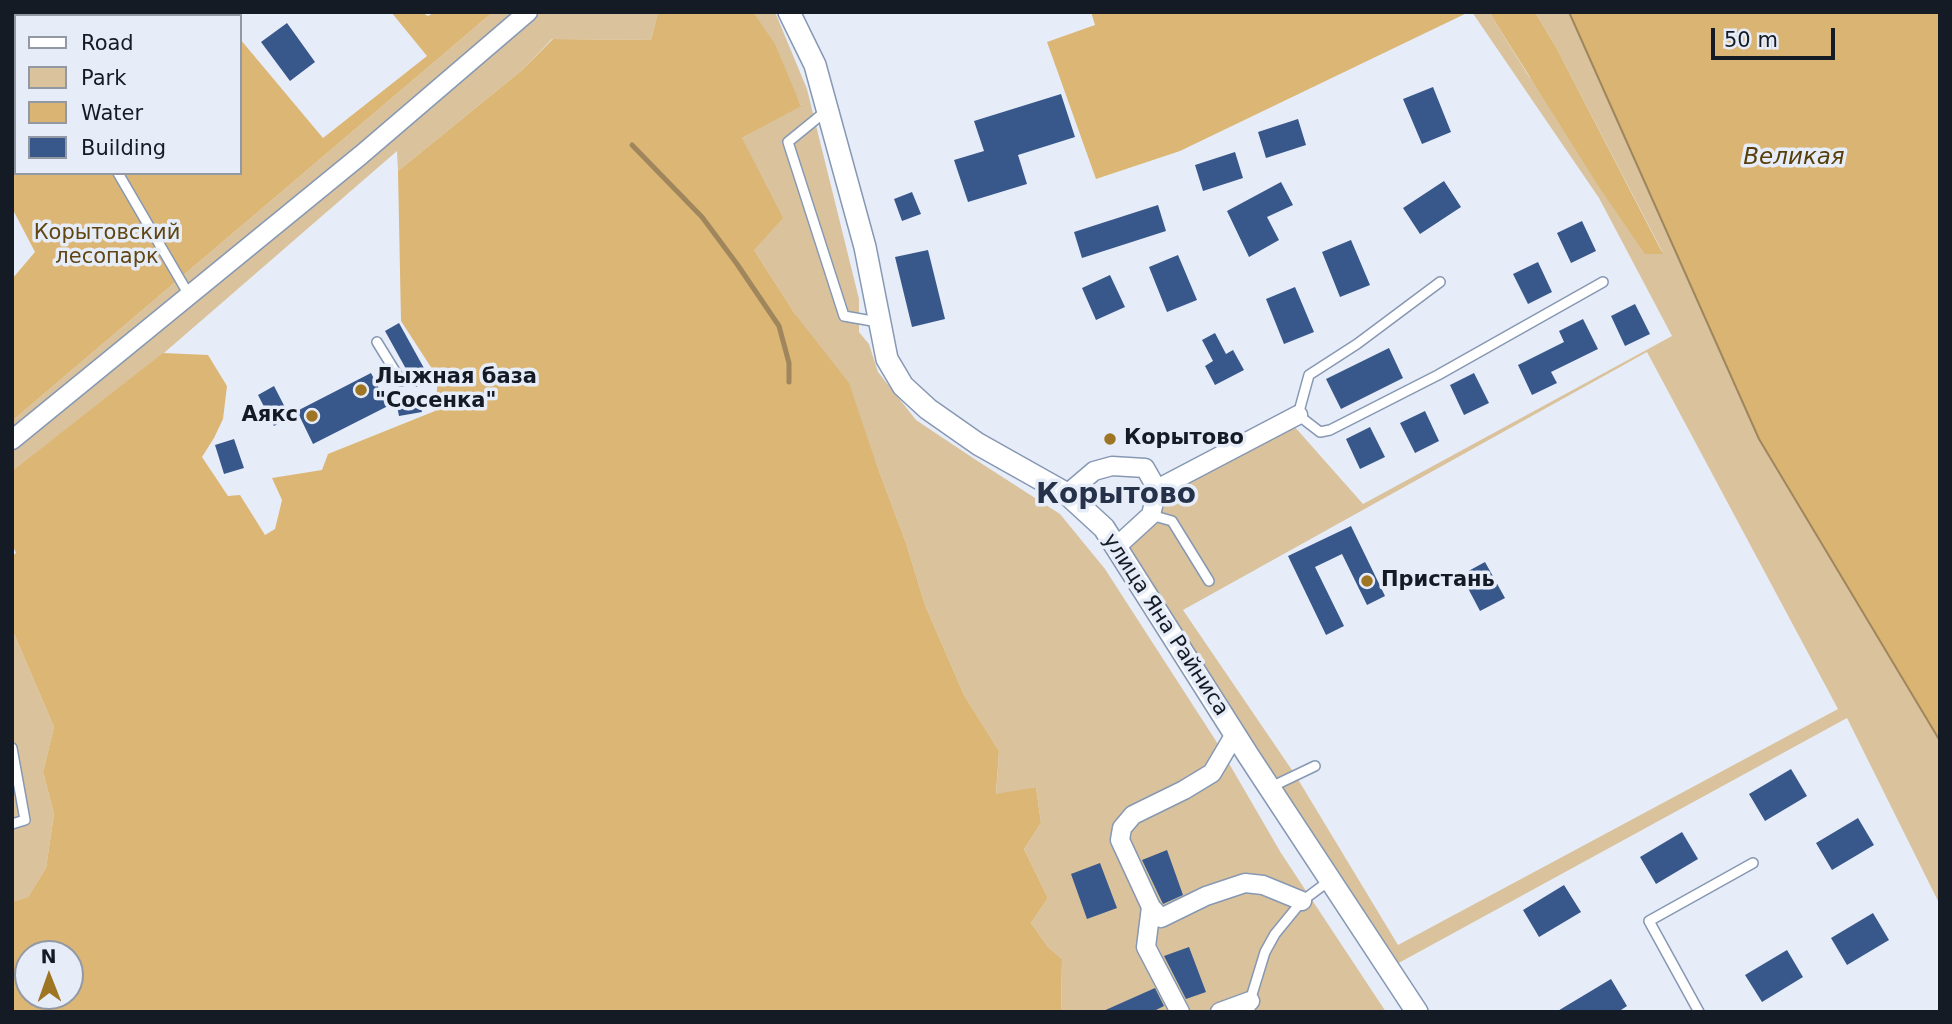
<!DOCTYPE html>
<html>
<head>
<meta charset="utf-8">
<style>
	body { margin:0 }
	#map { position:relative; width:1952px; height:1024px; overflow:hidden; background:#e6edf9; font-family:"DejaVu Sans",sans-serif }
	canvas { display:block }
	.frame { position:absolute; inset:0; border:14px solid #151b25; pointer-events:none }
	.legend { position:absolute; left:14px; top:14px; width:228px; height:161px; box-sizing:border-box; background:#e6edf9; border:2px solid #9299a4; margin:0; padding:9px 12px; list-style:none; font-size:21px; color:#151b25 }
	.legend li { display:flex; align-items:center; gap:14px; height:35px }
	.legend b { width:35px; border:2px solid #9299a4 }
	.north { position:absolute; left:14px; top:940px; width:70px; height:70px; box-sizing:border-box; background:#e6edf9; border:2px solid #9299a4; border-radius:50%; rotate:359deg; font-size:19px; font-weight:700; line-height:28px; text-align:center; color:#151b25 }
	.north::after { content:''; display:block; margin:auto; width:24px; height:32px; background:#9e7523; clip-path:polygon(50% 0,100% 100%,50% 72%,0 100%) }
	.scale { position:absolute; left:1711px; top:28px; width:124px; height:32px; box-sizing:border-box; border:4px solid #151b25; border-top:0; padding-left:9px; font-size:21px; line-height:24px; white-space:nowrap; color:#151b25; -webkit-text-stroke:5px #e6edf9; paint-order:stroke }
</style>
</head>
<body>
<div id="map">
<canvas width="1952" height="1024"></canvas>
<div class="frame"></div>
<ul class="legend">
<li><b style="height:9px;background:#fff"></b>Road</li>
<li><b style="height:19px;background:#dac39c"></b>Park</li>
<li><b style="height:19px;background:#dab473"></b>Water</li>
<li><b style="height:19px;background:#38578b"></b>Building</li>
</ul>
<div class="north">N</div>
<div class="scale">50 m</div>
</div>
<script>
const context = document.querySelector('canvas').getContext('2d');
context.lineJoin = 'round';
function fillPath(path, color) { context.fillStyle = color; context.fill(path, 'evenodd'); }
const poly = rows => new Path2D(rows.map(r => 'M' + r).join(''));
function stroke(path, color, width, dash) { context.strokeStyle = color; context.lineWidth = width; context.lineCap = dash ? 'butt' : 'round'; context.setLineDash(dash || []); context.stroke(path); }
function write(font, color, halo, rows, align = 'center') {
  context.font = font + ' "DejaVu Sans",sans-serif'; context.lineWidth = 7; context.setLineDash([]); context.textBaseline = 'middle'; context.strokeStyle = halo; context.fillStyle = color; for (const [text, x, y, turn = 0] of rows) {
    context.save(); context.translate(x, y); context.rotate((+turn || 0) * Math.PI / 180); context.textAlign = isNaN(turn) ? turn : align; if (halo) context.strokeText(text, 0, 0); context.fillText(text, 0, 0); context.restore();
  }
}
fillPath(poly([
	[493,12,658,12,651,40,552,39,521,71,398,171,397,151,164,353,13,470,12,473,12,421],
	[753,12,775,12,807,89,859,299,859,332,869,344,878,372,916,420,976,460,1060,514,1105,569,1216,741,1281,853,1386,1012,1061,1012,1062,959,1048,947,1031,923,1048,898,1024,849,1041,823,1036,787,996,795,999,751,964,695,925,605,906,543,876,463,795,314,754,250,742,138,801,105],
	[1472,12,1489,12,1528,75,1663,253,1557,49,1535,12,1569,12,1759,439,1940,741,1940,905,1847,718,1395,965,1224,696,1127,552,1168,495,1294,426,1363,504,1672,336,1599,198],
	[1647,352,1838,709,1398,945,1296,776,1183,610],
	[12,629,54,727,43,772,54,814,46,868,28,897,12,902]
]), '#dac39c');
fillPath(poly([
	[12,12,218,12,220,16,16,16,16,173,240,173,240,39,323,138,427,56,391,12,421,12,428,16,435,12,493,12,12,421,12,279,35,252,12,208],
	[658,12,753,12,775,44,801,106,742,138,783,218,754,250,795,314,849,383,876,463,906,543,925,605,964,695,999,751,996,794,1036,787,1041,823,1024,849,1048,898,1031,923,1048,947,1062,959,1061,1012,12,1012,12,902,28,897,46,868,54,814,43,772,54,727,12,629,12,556,16,553,12,544,13,470,163,353,208,355,227,386,223,419,214,438,202,457,228,496,240,495,265,535,275,529,282,500,272,478,322,470,328,454,435,411,438,378,401,321,398,171,521,71,553,39,651,40],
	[70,954,70,996,28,996,28,954],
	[1091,12,1469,12,1180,151,1096,179,1047,42,1095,25],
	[1489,12,1535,12,1557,49,1663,254,1645,254,1599,187]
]), '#dcb675');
const water = poly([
	[1569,12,1940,12,1940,741,1759,439,1569,12]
]);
fillPath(water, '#dab473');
stroke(water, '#9f865c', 2);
stroke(poly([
	[632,145,702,217,737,264,779,326,789,363,789,382]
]), '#9f865c', 5);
fillPath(poly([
	[287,23,315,62,290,81,261,42],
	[1433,87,1451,132,1422,144,1403,99],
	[1061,94,1075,137,1018,155,1027,184,968,202,954,160,984,151,974,121],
	[1298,119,1306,145,1266,158,1258,132],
	[1235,152,1243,178,1203,191,1195,165],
	[1444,181,1461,207,1420,234,1403,208],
	[1281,182,1293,205,1267,217,1279,240,1249,257,1227,211],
	[912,192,921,214,902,221,894,199],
	[1158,205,1166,231,1082,258,1074,232],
	[1582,221,1596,251,1571,263,1557,233],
	[1351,240,1370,285,1340,297,1322,252],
	[928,250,945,319,912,327,895,257],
	[1178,255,1197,300,1167,312,1149,267],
	[1538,262,1552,292,1528,304,1513,274],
	[1110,275,1125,307,1096,320,1082,288],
	[1295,287,1314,332,1284,344,1266,299],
	[1635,304,1650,334,1625,346,1611,316],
	[1583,319,1598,349,1551,372,1557,383,1532,395,1518,365,1564,342,1559,331],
	[399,323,430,379,416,387,385,331],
	[1215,333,1226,354,1233,350,1244,370,1215,385,1205,366,1213,361,1202,340],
	[1389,348,1403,378,1341,409,1326,379],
	[371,373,388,406,313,444,297,411],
	[1474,373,1489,403,1464,415,1450,385],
	[274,386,290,417,274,426,258,395],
	[419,396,422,412,399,416,396,401],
	[1425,411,1439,441,1415,453,1400,423],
	[1370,427,1385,457,1360,469,1346,439],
	[234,439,244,468,224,474,215,445],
	[1351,526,1385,596,1367,605,1342,554,1315,567,1344,626,1326,635,1288,556],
	[1485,562,1505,598,1480,611,1461,575],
	[1791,769,1807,796,1765,821,1749,794],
	[1858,818,1874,845,1832,870,1816,843],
	[1682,832,1698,859,1656,884,1640,857],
	[1167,850,1183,895,1163,904,1142,860],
	[1100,863,1117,908,1087,919,1071,874],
	[1564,885,1581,912,1539,937,1523,910],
	[1873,913,1889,940,1847,965,1831,938],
	[1189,947,1206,992,1186,999,1164,956],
	[1787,950,1803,977,1762,1002,1745,975],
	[1611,979,1627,1006,1618,1012,1556,1012],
	[1155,988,1164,1006,1152,1012,1101,1012]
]), '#38578b');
const service = poly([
	[35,12,37,16],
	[826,111,788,142,844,316,878,322],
	[118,173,189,295],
	[1440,282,1357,344,1309,375,1298,415,1320,432,1330,430,1438,375,1603,282],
	[377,342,401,381],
	[1151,515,1172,521,1209,581],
	[12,748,25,820,12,824],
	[1271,787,1315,766],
	[1250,1012,1250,1001,1265,952,1275,934,1302,901,1329,881],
	[1699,1012,1649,921,1753,863]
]);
const minor = poly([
	[12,440,361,155,528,12],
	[1157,489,1298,415],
	[1067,494,1094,471,1112,466,1145,468,1157,489,1151,515,1116,547],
	[1235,734,1212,773,1184,790,1133,815,1122,828,1120,840,1151,907,1161,918,1206,896,1245,883,1263,885,1302,901],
	[1151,907,1146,947,1180,1012],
	[1220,1012,1250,1001]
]);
const tertiary = poly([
	[789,12,815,65,865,247,887,359,903,386,928,409,978,444,1067,494,1104,528,1248,755,1417,1012]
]);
stroke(service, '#8798b3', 12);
stroke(minor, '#8798b3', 21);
stroke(tertiary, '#8798b3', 24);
stroke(service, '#fff', 9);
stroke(minor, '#fff', 18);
stroke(tertiary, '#fff', 21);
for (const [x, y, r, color] of [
	[361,390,7,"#9e7523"],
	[312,416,7,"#9e7523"],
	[1110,439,7,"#9e7523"],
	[1367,581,7,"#9e7523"]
]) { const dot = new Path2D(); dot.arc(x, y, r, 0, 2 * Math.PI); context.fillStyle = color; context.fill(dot); stroke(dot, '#e6edf9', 2.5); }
write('21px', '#604613', '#e6edf9', [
	["Корытовский",107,234],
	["лесопарк",107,258]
]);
write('bold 21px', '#151b25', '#e6edf9', [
	["Лыжная база",375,378],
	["\"Сосенка\"",375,402],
	["Аякс",298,416,"right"],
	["Корытово",1124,439],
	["Пристань",1381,581]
], 'left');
write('21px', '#151b25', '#e6edf9', [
	["улица Яна Райниса",1165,625,57]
]);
write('italic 23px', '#583e08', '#e6edf9', [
	["Великая",1794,158]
]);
write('bold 28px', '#253249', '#e6edf9', [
	["Корытово",1116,496]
]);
</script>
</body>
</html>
